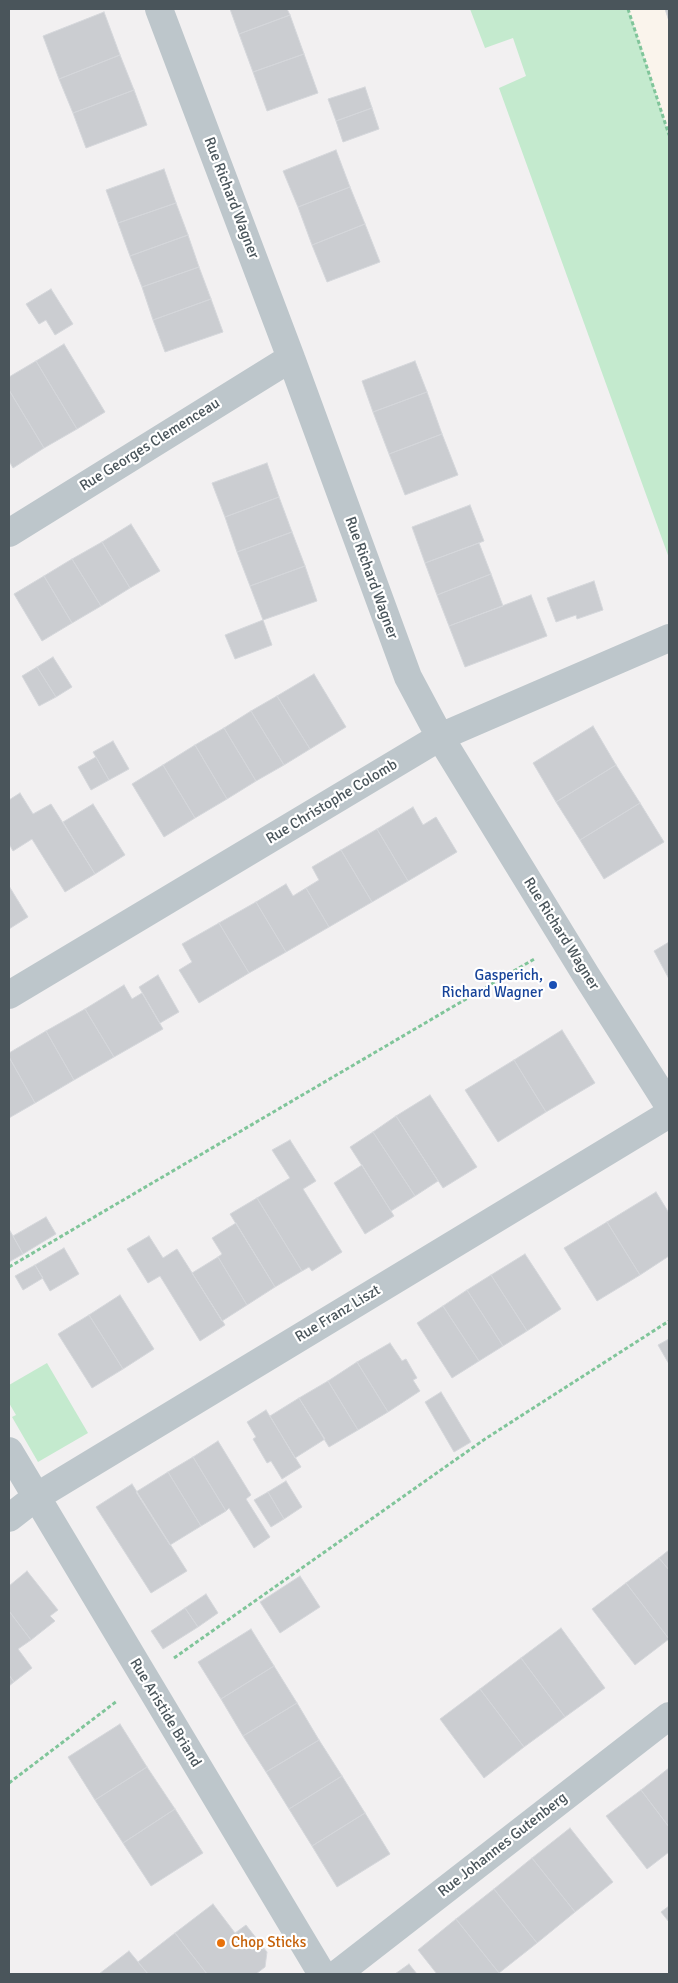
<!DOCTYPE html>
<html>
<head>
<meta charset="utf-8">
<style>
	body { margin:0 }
	#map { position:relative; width:678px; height:1983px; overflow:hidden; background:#f2f0f1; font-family:Signika,sans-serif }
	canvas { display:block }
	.frame { position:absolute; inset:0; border:10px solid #4a555b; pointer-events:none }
</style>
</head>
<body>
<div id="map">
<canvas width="678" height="1983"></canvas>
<div class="frame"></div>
</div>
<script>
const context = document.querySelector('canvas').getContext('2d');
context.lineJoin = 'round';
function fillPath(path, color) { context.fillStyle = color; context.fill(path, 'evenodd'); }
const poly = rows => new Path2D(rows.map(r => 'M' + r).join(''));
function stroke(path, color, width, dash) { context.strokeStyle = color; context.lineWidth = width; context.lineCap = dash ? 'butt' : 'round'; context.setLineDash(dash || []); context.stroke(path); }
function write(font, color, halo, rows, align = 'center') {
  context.font = font + ' Signika,sans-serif'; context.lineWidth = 4.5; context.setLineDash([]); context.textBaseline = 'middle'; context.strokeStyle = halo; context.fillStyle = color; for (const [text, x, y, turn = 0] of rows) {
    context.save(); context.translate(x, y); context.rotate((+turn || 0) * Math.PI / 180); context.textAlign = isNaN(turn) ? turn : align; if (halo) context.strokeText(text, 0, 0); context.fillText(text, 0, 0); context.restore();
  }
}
fillPath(poly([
	[628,9,669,9,669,135]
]), '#faf4ec');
fillPath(poly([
	[470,9,628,9,669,135,669,558,499,88,526,76,513,38,485,48],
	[47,1363,88,1433,38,1462,12,1417,16,1415,9,1403,9,1385]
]), '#c4eace');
const building = poly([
	[230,9,287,9,290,15,239,34,230,9],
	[665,9,669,9,669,21,665,9],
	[104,12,120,55,59,79,43,36,104,12],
	[290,15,304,54,253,72,239,34,290,15],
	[304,54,318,93,267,111,253,72,304,54],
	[120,55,134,90,73,113,59,79,120,55],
	[365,87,372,108,336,121,328,99,365,87],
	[134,90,147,125,86,148,73,113,134,90],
	[372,108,379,129,343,142,336,121,372,108],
	[336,150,350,187,298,207,283,171,336,150],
	[164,169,176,203,118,223,106,190,164,169],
	[350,187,365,224,312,245,298,207,350,187],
	[176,203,188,235,130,256,118,223,176,203],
	[365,224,380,262,327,282,312,245,365,224],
	[188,235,199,267,142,287,130,256,188,235],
	[199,267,211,299,153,320,142,287,199,267],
	[51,289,73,324,55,335,46,320,39,324,26,304,51,289],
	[211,299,223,332,165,352,153,320,211,299],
	[64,344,105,412,77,429,36,361,64,344],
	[36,361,77,429,44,448,9,390,9,377,36,361],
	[415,361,427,392,373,412,362,381,415,361],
	[9,390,44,448,13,468,9,461,9,390],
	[427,392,442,434,389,454,373,412,427,392],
	[442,434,458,475,405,495,389,454,442,434],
	[267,463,279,497,225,517,212,483,267,463],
	[279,497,292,532,237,552,225,517,279,497],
	[470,505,484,541,425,563,412,527,470,505],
	[131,524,160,571,130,588,102,542,131,524],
	[292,532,305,566,250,586,237,552,292,532],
	[102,542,130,588,101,606,72,559,102,542],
	[479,543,491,574,437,595,425,563,479,543],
	[72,559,101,606,72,623,44,576,72,559],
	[305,566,317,601,263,620,250,586,305,566],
	[491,574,503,606,449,626,437,595,491,574],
	[44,576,72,623,42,641,14,594,44,576],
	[594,581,603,610,577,619,576,615,556,622,547,598,594,581],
	[531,595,547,636,465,667,449,626,531,595],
	[263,620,272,645,235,659,225,635,263,620],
	[53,657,72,687,56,697,37,667,53,657],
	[37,667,56,697,39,706,22,676,37,667],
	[314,674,346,727,310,749,277,696,314,674],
	[277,696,310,749,284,765,251,711,277,696],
	[251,711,284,765,256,781,224,728,251,711],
	[593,726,616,765,556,802,533,763,593,726],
	[224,728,256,781,227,799,195,745,224,728],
	[113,741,129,769,109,780,93,752,113,741],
	[195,745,227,799,195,818,163,765,195,745],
	[96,757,109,780,91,790,78,767,96,757],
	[163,765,195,818,164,837,132,784,163,765],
	[616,765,640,803,580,840,556,802,616,765],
	[20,793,33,814,51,804,95,874,65,892,32,839,13,851,9,844,9,800,20,793],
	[640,803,664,842,604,879,580,840,640,803],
	[93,804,125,855,95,874,63,822,93,804],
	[413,807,423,825,436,817,457,852,408,881,377,829,413,807],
	[377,829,408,881,372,902,341,850,377,829],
	[341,850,372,902,329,927,306,888,319,880,312,867,341,850],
	[286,884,293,896,306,888,329,927,286,952,256,902,286,884],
	[9,886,28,917,9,929,9,886],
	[256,902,286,952,249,973,219,923,256,902],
	[219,923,249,973,199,1003,179,970,192,962,182,944,219,923],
	[669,942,669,979,654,951,669,942],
	[158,975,179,1012,160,1023,139,987,158,975],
	[124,985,132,999,142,993,163,1029,114,1057,85,1009,124,985],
	[85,1009,114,1057,74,1080,46,1031,85,1009],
	[562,1030,595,1083,546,1112,514,1060,562,1030],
	[46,1031,74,1080,35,1103,9,1057,9,1053,46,1031],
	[9,1057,35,1103,9,1118,9,1057],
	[514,1060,546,1112,498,1142,465,1090,514,1060],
	[430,1095,477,1167,443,1188,396,1116,430,1095],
	[396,1116,438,1181,415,1196,373,1132,396,1116],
	[373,1132,415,1196,391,1211,350,1147,373,1132],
	[290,1140,316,1181,303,1189,342,1252,312,1271,309,1267,302,1271,257,1198,290,1178,272,1150,290,1140],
	[362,1165,394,1216,365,1234,334,1183,362,1165],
	[656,1192,669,1213,669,1256,640,1275,607,1222,656,1192],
	[257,1198,302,1271,275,1287,230,1214,257,1198],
	[46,1217,56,1234,23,1254,13,1236,46,1217],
	[607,1222,640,1275,597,1301,564,1248,607,1222],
	[236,1223,275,1287,247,1305,218,1257,222,1254,212,1238,236,1223],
	[9,1229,23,1254,9,1262,9,1229],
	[149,1236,163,1258,177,1249,225,1325,200,1341,160,1276,148,1283,127,1249,149,1236],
	[64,1248,79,1274,50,1291,35,1265,64,1248],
	[525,1254,561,1309,527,1331,491,1275,525,1254],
	[218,1257,247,1305,222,1321,192,1273,218,1257],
	[35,1265,43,1278,23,1290,15,1276,35,1265],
	[491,1275,527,1331,503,1346,467,1290,491,1275],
	[467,1290,503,1346,479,1361,443,1306,467,1290],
	[120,1295,154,1349,123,1369,89,1315,120,1295],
	[443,1306,479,1361,452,1378,417,1323,443,1306],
	[89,1315,123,1369,92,1388,58,1334,89,1315],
	[669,1339,669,1364,658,1345,669,1339],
	[390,1343,402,1361,406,1359,417,1378,413,1380,420,1391,388,1412,357,1362,390,1343],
	[357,1362,388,1412,358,1430,328,1381,357,1362],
	[328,1381,358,1430,329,1447,299,1398,328,1381],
	[441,1392,471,1442,454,1452,425,1402,441,1392],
	[299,1398,325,1439,295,1458,270,1416,299,1398],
	[266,1410,301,1467,282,1479,271,1461,267,1463,253,1439,256,1437,247,1422,266,1410],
	[218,1441,251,1495,246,1499,270,1537,254,1548,229,1508,226,1511,193,1457,218,1441],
	[193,1457,226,1511,201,1526,168,1472,193,1457],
	[168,1472,201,1526,170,1545,136,1492,168,1472],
	[286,1481,302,1507,284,1519,268,1492,286,1481],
	[132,1484,187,1571,151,1593,96,1507,132,1484],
	[268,1492,284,1519,271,1527,254,1500,268,1492],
	[669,1550,669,1570,659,1558,669,1550],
	[659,1558,669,1570,669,1639,626,1583,659,1558],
	[27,1571,58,1610,50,1616,55,1621,31,1640,9,1611,9,1586,27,1571],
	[300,1576,320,1607,280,1633,260,1602,300,1576],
	[626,1583,669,1639,635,1665,592,1609,626,1583],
	[206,1594,218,1613,198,1627,185,1608,206,1594],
	[185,1608,198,1627,163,1649,151,1631,185,1608],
	[9,1611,31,1640,18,1649,32,1668,14,1682,9,1675,9,1611],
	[561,1628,605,1688,565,1717,521,1658,561,1628],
	[251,1629,274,1666,221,1699,198,1662,251,1629],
	[521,1658,565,1717,524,1747,480,1689,521,1658],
	[274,1666,297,1703,243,1736,221,1699,274,1666],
	[9,1675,14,1682,9,1686,9,1675],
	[480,1689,524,1747,484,1778,440,1719,480,1689],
	[297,1703,319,1740,266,1772,243,1736,297,1703],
	[120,1724,147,1767,95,1800,68,1757,120,1724],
	[319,1740,342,1776,289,1809,266,1772,319,1740],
	[147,1767,175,1809,123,1843,95,1800,147,1767],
	[669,1768,669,1827,641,1790,669,1768],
	[342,1776,365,1813,312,1846,289,1809,342,1776],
	[641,1790,669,1827,669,1852,647,1869,606,1816,641,1790],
	[175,1809,203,1853,151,1886,123,1843,175,1809],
	[365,1813,390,1854,337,1887,312,1846,365,1813],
	[570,1828,613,1882,575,1912,532,1858,570,1828],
	[532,1858,575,1912,537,1943,494,1889,532,1858],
	[494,1889,537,1943,499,1973,456,1919,494,1889],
	[213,1904,235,1933,246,1925,267,1952,265,1967,256,1974,207,1974,175,1933,213,1904],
	[669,1906,669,1922,661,1912,669,1906],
	[456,1919,499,1973,498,1974,437,1974,418,1950,456,1919],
	[175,1933,207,1974,148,1974,138,1962,175,1933],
	[129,1951,148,1974,99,1974,129,1951],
	[409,1964,417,1974,395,1974,409,1964]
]);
fillPath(building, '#cbcdd1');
stroke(building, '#d5d7db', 1);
stroke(poly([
	[628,9,669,135],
	[9,1267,536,958],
	[174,1658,485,1439,669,1321],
	[9,1783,117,1701]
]), '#80c59a', 3, [4, 2.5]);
stroke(poly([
	[159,9,291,358,408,677,440,737,586,975,669,1106],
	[9,533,291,358],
	[9,995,440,737,669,638],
	[9,1451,322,1974],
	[9,1518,36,1497,669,1114],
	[337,1974,669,1716]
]), '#bdc6cb', 28);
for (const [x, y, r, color] of [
	[553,985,5,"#1a4fb4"],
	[221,1943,5,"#e8710a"]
]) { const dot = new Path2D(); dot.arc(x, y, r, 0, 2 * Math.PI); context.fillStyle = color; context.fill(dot); stroke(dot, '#fff', 2); }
write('15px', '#4a555b', '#fff', [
	["Rue Richard Wagner",231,198,69],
	["Rue Georges Clemenceau",150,445,-32],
	["Rue Richard Wagner",371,578,70],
	["Rue Christophe Colomb",332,802,-31],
	["Rue Richard Wagner",561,934,58],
	["Rue Franz Liszt",338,1314,-31],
	["Rue Aristide Briand",165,1713,59],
	["Rue Johannes Gutenberg",503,1845,-38]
]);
write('15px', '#164399', '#fff', [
	["Gasperich,",543,976],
	["Richard Wagner",543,993]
], 'right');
write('15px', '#c56008', '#fff', [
	["Chop Sticks",231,1943]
], 'left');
</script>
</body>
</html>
